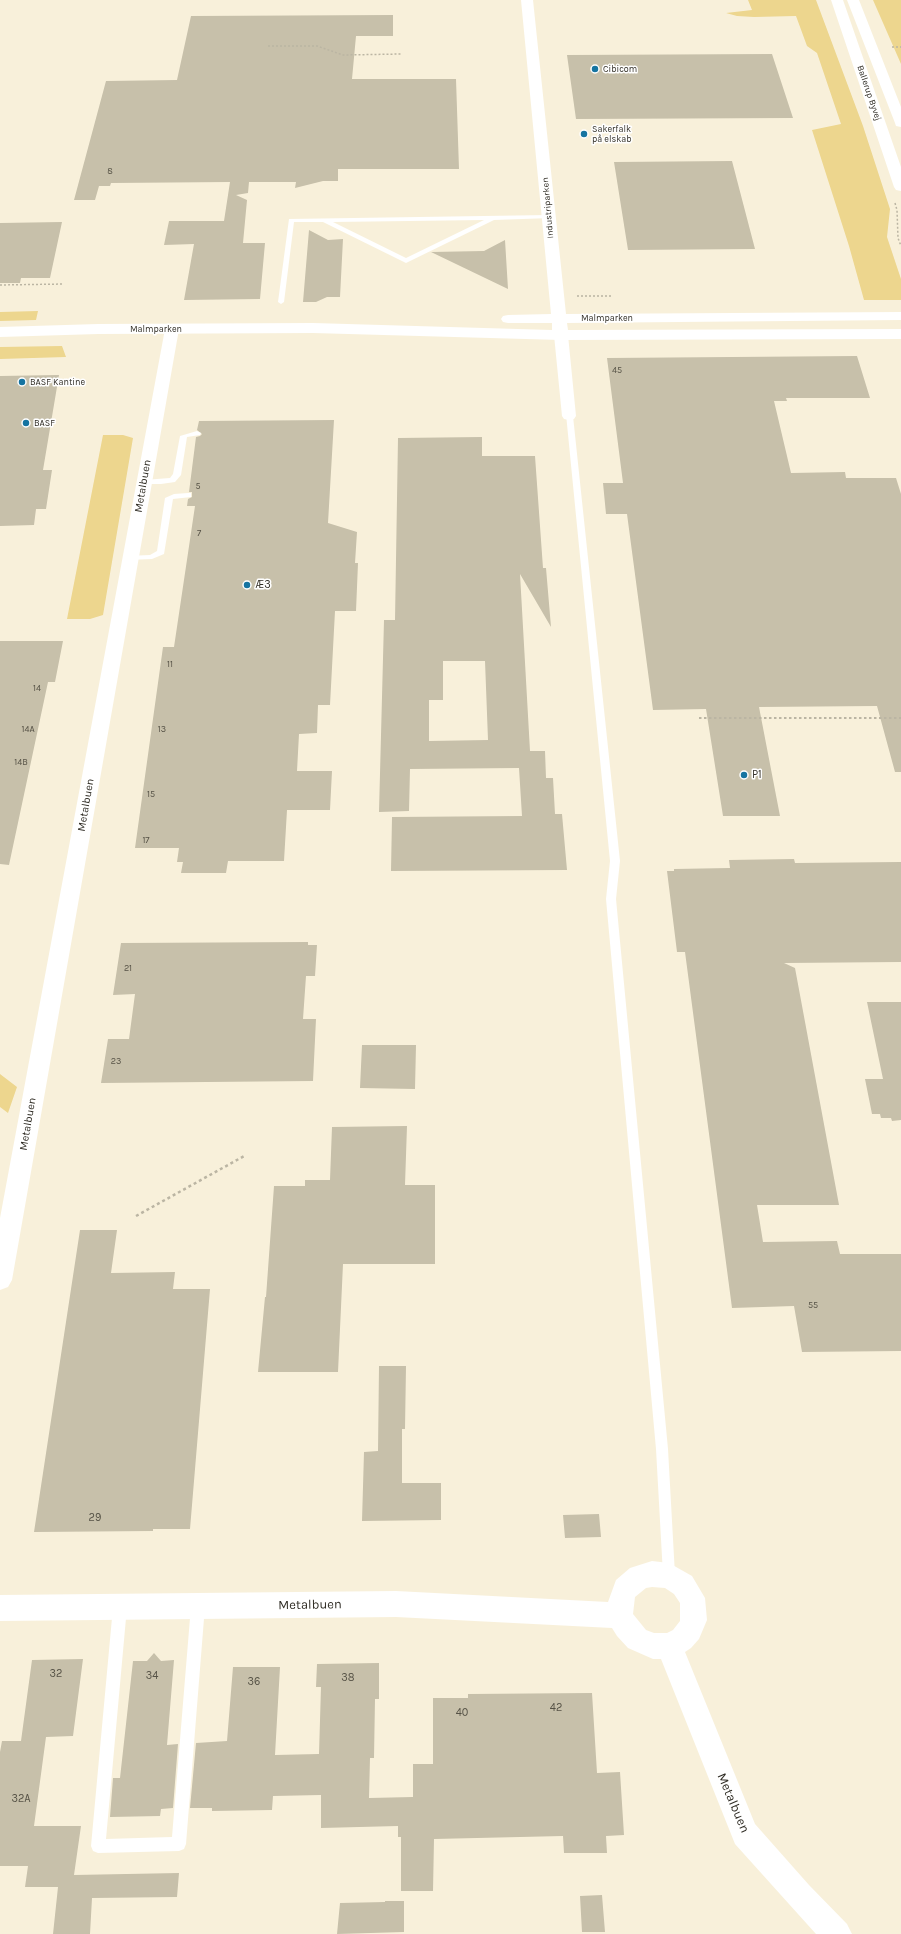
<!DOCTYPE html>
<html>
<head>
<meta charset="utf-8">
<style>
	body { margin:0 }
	canvas { display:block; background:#f8f0da }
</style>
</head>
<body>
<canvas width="901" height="1934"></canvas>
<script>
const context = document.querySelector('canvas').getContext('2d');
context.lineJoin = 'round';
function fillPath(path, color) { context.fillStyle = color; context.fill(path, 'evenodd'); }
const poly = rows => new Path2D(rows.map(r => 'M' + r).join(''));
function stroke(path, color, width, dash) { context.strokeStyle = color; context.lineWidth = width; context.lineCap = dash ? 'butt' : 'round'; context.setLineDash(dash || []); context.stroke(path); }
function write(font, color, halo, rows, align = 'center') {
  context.font = font + ' Karla,sans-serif'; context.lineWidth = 3; context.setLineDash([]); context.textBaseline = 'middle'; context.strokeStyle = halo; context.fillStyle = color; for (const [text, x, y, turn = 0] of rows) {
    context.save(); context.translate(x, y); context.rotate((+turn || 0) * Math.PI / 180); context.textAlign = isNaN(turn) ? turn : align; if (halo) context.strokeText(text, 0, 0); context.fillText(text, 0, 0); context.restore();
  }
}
fillPath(poly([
	[748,0,816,0,863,126,890,209,887,237,901,279,901,300,864,300,849,246,812,130,841,124,817,53,807,46,796,16,754,17,737,16,726,13,752,10],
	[873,0,901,0,901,64],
	[38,311,36,320,0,321,0,312],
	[62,346,66,357,0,359,0,347],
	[103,435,123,435,133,438,103,615,90,619,67,619],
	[0,1074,17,1087,8,1113,0,1107]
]), '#edd68e');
fillPath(poly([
	[393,15,393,36,356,36,352,79,456,79,459,169,338,169,338,181,323,181,295,188,296,182,249,182,248,193,236,195,247,200,243,243,265,243,260,299,184,300,194,244,164,245,169,221,224,221,230,182,111,183,110,186,99,186,95,200,74,200,106,81,177,80,191,16],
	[772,54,793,118,576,119,567,55],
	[732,161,755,249,628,250,614,162],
	[62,222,50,278,21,278,20,283,0,283,0,223],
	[309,230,328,240,343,239,340,297,327,297,316,302,303,302],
	[505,240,508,289,431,252,484,251],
	[857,356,870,398,786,398,787,401,774,401,791,473,845,472,846,478,896,478,901,494,901,772,895,772,877,706,759,707,780,816,723,816,706,709,653,710,627,514,606,514,603,483,623,483,607,358],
	[59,375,43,470,52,470,46,509,36,509,34,525,0,526,0,376],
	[334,420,328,523,357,532,355,563,358,563,356,611,335,611,330,705,318,705,317,733,299,734,297,771,332,771,330,810,287,810,284,861,228,861,226,873,181,873,183,862,177,862,179,848,135,848,163,647,174,647,195,506,187,506,188,499,192,497,192,492,189,492,196,437,200,436,202,434,197,430,199,421],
	[482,437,482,456,535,456,543,568,546,568,551,627,520,574,530,751,545,751,546,778,553,778,555,814,562,814,567,870,391,871,392,817,522,816,519,768,410,769,409,811,379,812,384,620,395,620,398,438],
	[443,661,485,661,488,740,429,741,429,700,443,700],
	[0,641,63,641,55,682,48,682,9,865,0,864],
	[794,859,795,863,901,862,901,962,784,963,795,968,839,1205,757,1205,763,1242,837,1241,840,1254,901,1254,901,1351,802,1352,794,1306,732,1308,685,952,677,952,667,871,674,871,674,869,730,868,729,860],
	[308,942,308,945,317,945,315,976,306,976,303,1019,316,1019,313,1081,101,1083,108,1039,129,1039,135,994,113,995,121,943],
	[867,1002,901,1002,901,1120,892,1121,891,1118,881,1118,880,1114,872,1114,865,1079,883,1079],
	[362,1045,416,1045,415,1089,360,1088],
	[407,1126,405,1185,435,1185,435,1264,343,1264,338,1372,258,1372,265,1297,266,1297,274,1186,305,1186,305,1180,330,1180,332,1127],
	[80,1230,117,1230,111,1273,175,1272,173,1289,210,1289,190,1529,153,1529,153,1531,34,1532],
	[379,1366,406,1366,405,1429,402,1429,402,1483,441,1483,441,1520,362,1521,364,1452,378,1451],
	[599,1514,601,1537,565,1538,563,1515],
	[154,1653,161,1661,174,1660,167,1745,178,1744,173,1808,161,1809,160,1816,110,1817,113,1778,120,1778,133,1661,147,1661],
	[83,1659,73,1736,46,1737,34,1826,81,1826,74,1875,179,1873,177,1897,92,1898,90,1934,53,1934,58,1887,25,1887,28,1866,0,1866,0,1752,2,1741,21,1741,32,1660],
	[379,1663,379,1699,375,1699,374,1758,370,1758,369,1798,413,1797,413,1764,433,1764,433,1698,468,1698,468,1694,592,1693,597,1773,620,1772,624,1835,606,1836,607,1853,564,1853,563,1836,434,1839,433,1891,401,1891,401,1837,398,1837,398,1826,321,1828,321,1795,273,1796,272,1810,212,1811,212,1808,190,1808,196,1743,227,1741,233,1667,280,1667,275,1755,319,1754,321,1687,316,1687,317,1664],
	[602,1895,605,1932,582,1932,580,1896],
	[385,1901,404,1901,404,1932,337,1934,340,1903,385,1902]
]), '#c7c0aa');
stroke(poly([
	[268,46,317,46,343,55,401,54],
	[892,47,901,47],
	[895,203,897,210,898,238,901,246],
	[0,285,64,284],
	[577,296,612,296]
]), '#bbb5a3', 1.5, [2, 2]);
stroke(poly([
	[699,718,901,718]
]), '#bbb5a3', 2, [2.5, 2.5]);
stroke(poly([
	[136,1216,246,1155]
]), '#bbb5a3', 2.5, [3, 3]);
fillPath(poly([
	[549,215,551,216,551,218,494,220,406,263,323,222,294,222,284,302,281,304,278,302,289,219,549,215],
	[484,220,406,258,333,222,484,220],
	[566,414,573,416,620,861,616,899,668,1449,675,1575,674,1579,669,1581,664,1579,663,1575,656,1449,606,899,610,861,566,414],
	[197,431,201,433,200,435,187,437,181,475,175,482,161,484,141,484,140,482,144,480,170,478,173,474,180,436,197,431],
	[188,493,191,493,191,497,173,499,164,554,152,559,127,560,127,556,150,555,157,551,165,498,174,494,188,493],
	[198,1600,203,1601,205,1606,186,1844,184,1849,179,1851,98,1853,93,1851,91,1846,113,1607,115,1602,120,1601,125,1602,127,1607,106,1839,172,1837,191,1606,193,1601,198,1600]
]), '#fff');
fillPath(poly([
	[172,325,177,326,179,329,12,1280,8,1287,0,1290,0,1218,165,329,167,326,172,325],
	[561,331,566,332,568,335,576,416,574,419,569,420,564,419,562,416,554,335,556,332,561,331],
	[652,1561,669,1563,692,1576,705,1598,707,1620,699,1639,691,1648,685,1652,755,1824,809,1885,847,1924,852,1934,816,1934,735,1844,661,1659,653,1659,628,1648,617,1636,612,1628,396,1617,0,1621,0,1595,396,1591,608,1602,616,1580,630,1568,652,1561],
	[652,1587,665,1588,674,1594,680,1603,680,1621,673,1630,667,1633,654,1633,646,1630,633,1614,635,1597,646,1588,652,1587]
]), '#fff');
fillPath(poly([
	[521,0,533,0,566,314,901,312,901,320,567,323,568,330,901,329,901,339,561,340,313,333,98,334,0,337,0,327,98,324,313,323,552,330,552,323,508,323,503,322,501,319,503,316,508,315,551,314,521,0]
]), '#fff');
fillPath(poly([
	[831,0,843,0,901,167,901,191,896,190,894,187,831,0],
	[847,0,859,0,901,107,901,127,896,126,895,123,847,0]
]), '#fff');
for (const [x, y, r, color] of [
	[595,69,4,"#1574a1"],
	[584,134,4,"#1574a1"],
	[22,382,4,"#1574a1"],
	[26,423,4,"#1574a1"],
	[247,585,4,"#1574a1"],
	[744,775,4,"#1574a1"]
]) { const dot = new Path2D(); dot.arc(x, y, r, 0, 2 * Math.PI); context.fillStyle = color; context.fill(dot); stroke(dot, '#fff', 1.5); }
write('9px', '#302d25', '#fff', [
	["Cibicom",603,69],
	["Sakerfalk",592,129],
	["på elskab",592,139],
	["BASF Kantine",30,382],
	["BASF",34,423]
], 'left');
write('9px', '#302d25', '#fff', [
	["Ballerup Byvej",869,93,71],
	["Industriparken",548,208,-95],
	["Malmparken",607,318],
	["Malmparken",156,329]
]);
write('9px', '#565246', null, [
	["8",110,171],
	["45",617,370],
	["5",198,486],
	["7",199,533],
	["11",170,664],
	["14",37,688],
	["14A",28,729],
	["13",162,729],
	["14B",21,762],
	["15",151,794],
	["17",146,840],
	["21",128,968],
	["23",116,1061],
	["55",813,1305]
]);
write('11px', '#302d25', '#fff', [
	["Metalbuen",143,486,-80],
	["Metalbuen",86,805,-80],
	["Metalbuen",28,1124,-80]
]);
write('11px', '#302d25', '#fff', [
	["Æ3",255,585],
	["P1",752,775]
], 'left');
write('11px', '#565246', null, [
	["29",95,1518],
	["32",56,1674],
	["34",152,1676],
	["38",348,1678],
	["36",254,1682],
	["42",556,1708],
	["40",462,1713],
	["32A",21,1799]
]);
write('13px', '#302d25', '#fff', [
	["Metalbuen",310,1605,-1],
	["Metalbuen",733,1803,67]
]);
</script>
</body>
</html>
